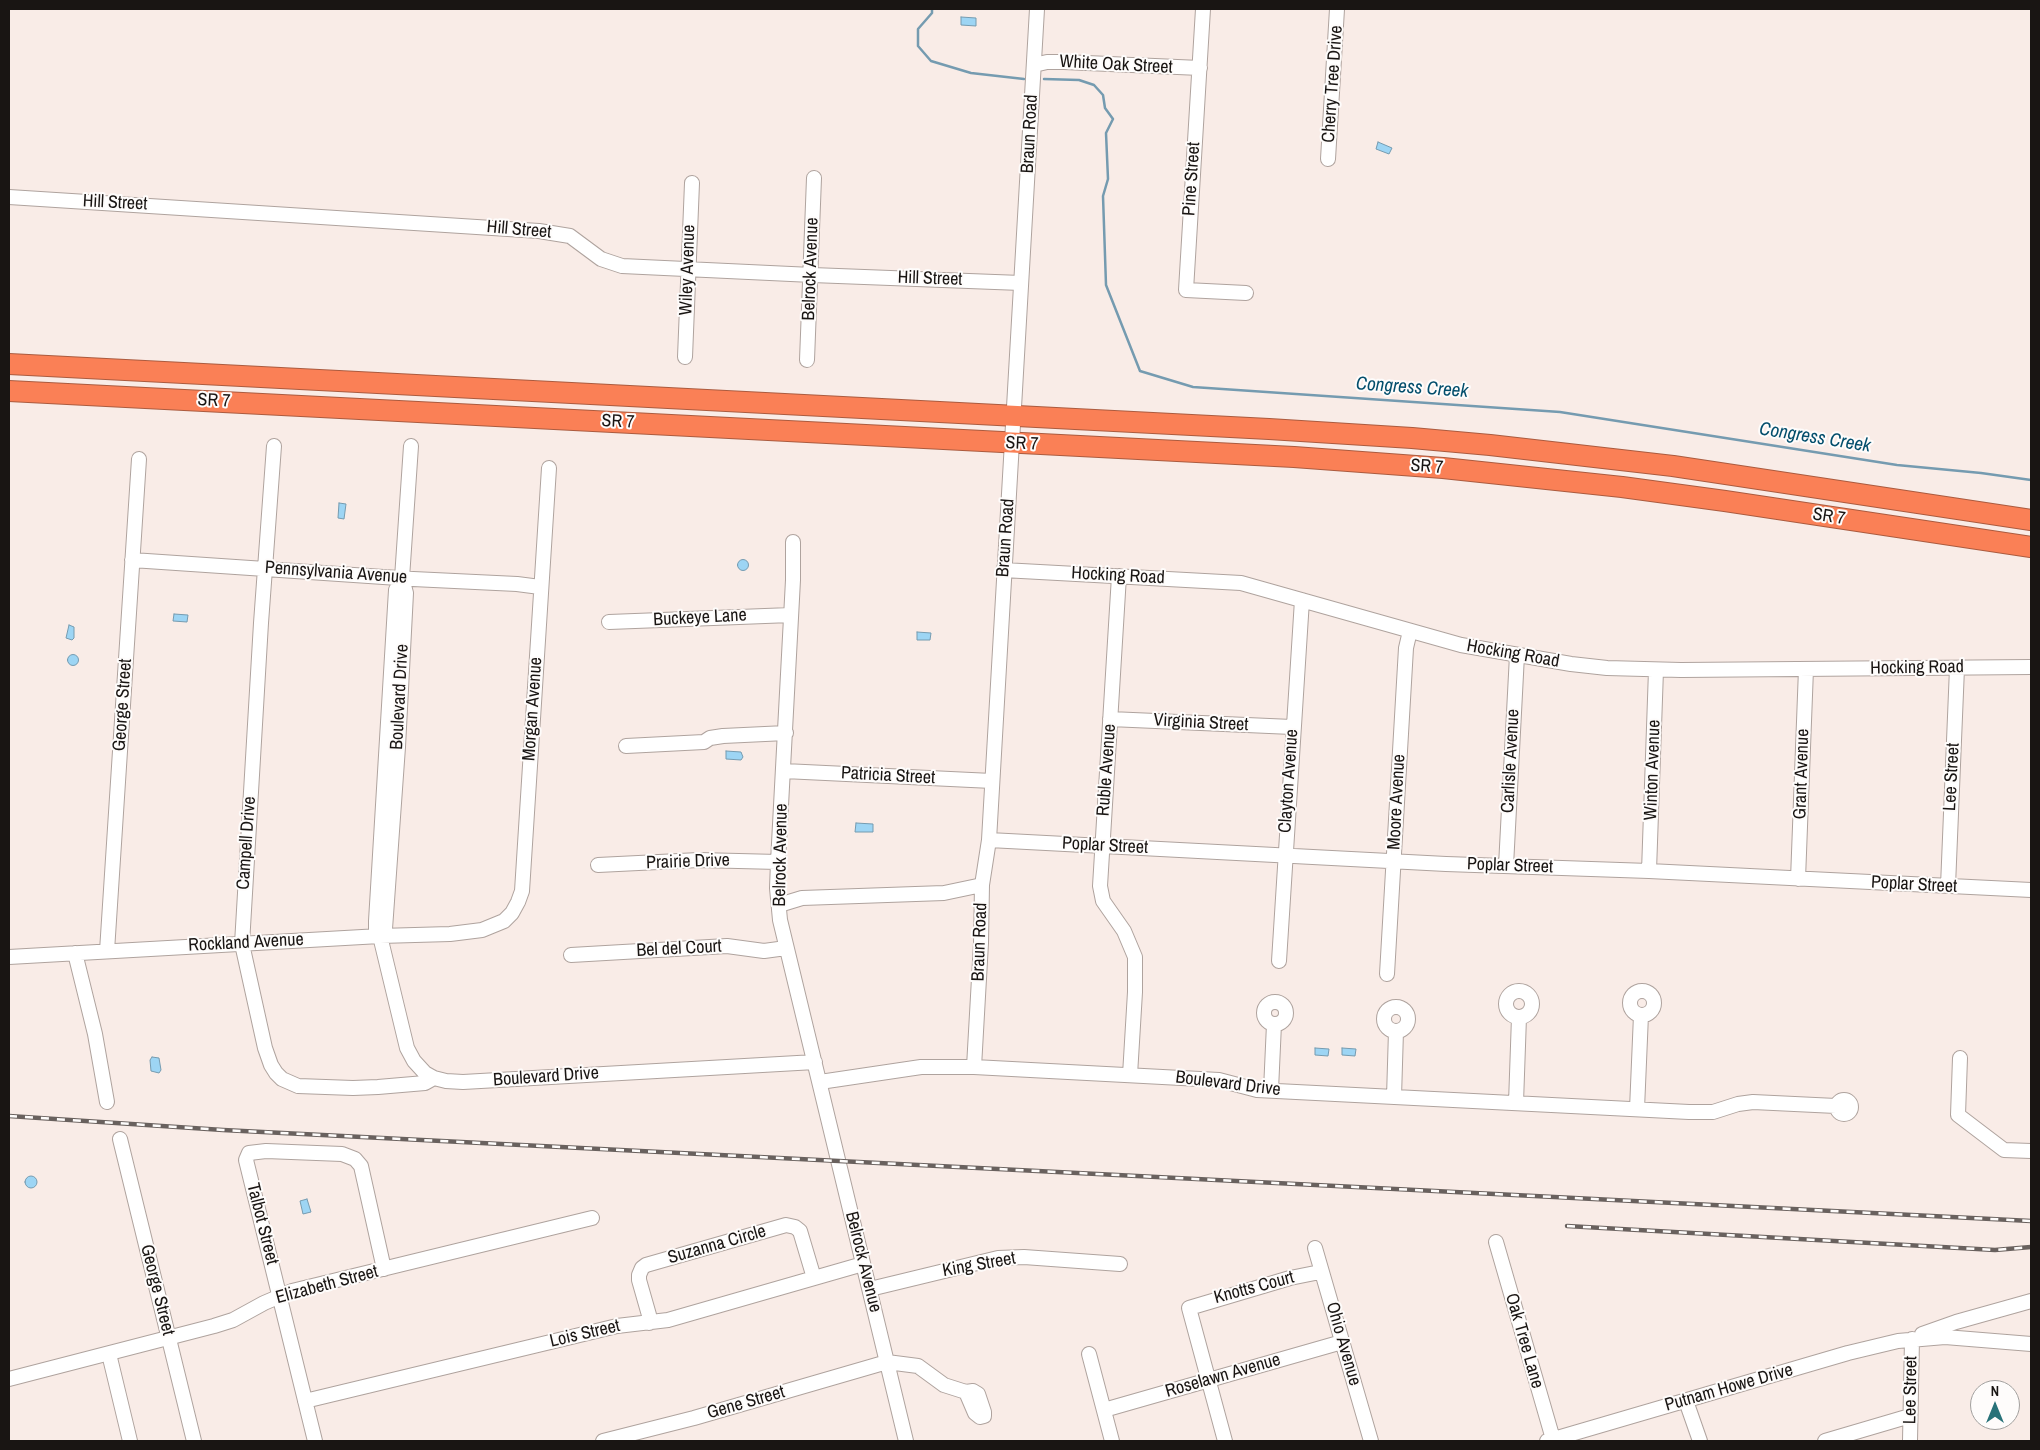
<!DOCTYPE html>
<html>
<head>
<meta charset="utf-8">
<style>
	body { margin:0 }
	#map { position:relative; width:2040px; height:1450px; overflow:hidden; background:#f9ece7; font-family:"Archivo Narrow",sans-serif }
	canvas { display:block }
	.frame { position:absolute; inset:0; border:10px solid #191513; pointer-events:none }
	.north { position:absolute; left:1970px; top:1380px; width:50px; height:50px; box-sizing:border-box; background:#fefcfb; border:1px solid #a2a09e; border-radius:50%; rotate:0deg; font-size:14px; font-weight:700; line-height:20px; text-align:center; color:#191513 }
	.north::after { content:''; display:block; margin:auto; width:18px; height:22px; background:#287279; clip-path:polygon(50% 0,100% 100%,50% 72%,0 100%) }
</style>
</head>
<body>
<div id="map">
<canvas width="2040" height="1450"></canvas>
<div class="frame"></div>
<div class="north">N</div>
</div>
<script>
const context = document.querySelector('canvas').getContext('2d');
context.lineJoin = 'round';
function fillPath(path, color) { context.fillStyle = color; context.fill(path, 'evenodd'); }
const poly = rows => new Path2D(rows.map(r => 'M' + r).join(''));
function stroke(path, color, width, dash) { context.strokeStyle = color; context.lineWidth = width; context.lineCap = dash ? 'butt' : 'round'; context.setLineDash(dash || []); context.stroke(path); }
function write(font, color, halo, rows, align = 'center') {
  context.font = font + ' "Archivo Narrow",sans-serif'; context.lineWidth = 4; context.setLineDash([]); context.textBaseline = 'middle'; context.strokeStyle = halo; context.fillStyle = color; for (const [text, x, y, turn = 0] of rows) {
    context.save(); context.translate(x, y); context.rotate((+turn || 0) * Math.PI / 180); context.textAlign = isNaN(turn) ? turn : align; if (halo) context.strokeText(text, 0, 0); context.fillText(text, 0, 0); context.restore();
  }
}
const water = poly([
	[961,17,976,18,976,26,961,25,961,17],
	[1378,142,1392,148,1389,154,1376,149,1378,142],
	[339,503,346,504,344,519,338,518,339,503],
	'737.5 565a5.5 5.5 0 1 1 11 0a5.5 5.5 0 1 1-11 0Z',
	[174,614,188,615,187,622,173,621,174,614],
	[69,625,74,627,74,638,72,640,66,638,69,625],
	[917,632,931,633,930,640,917,640,917,632],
	'67.5 660a5.5 5.5 0 1 1 11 0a5.5 5.5 0 1 1-11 0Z',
	[726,751,741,752,743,757,741,760,726,759,726,751],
	[856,823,873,824,873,832,855,832,856,823],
	[1315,1048,1329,1049,1328,1056,1315,1055,1315,1048],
	[1342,1048,1356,1049,1355,1056,1342,1055,1342,1048],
	[152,1057,159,1058,161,1070,159,1073,151,1071,150,1060,152,1057],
	'25 1182a6 6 0 1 1 12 0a6 6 0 1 1-12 0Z',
	[307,1199,311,1212,303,1214,300,1201,307,1199]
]);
fillPath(water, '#9dd5f4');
stroke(water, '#759bb0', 1);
stroke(poly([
	[932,9,932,13,918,29,918,46,931,61,971,73,1024,79],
	[1044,79,1079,80,1094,85,1103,95,1105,108,1113,119,1106,133,1108,179,1103,196,1106,285,1140,371,1193,387,1560,412,1897,465,1981,473,2031,480]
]), '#759bb0', 2.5);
const minor = poly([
	[1203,9,1186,290,1246,293],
	[1034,65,1047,62,1064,62,1200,68],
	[1328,159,1337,9],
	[9,197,539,231,570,236,601,259,622,266,812,275,1021,283],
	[685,357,692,183],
	[807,360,814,178],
	[274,446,261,623,242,944,265,1048,271,1065,276,1073,282,1079,298,1086,353,1088,378,1087,425,1083,434,1078],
	[411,446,402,578,396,590,376,921,376,930,380,936,407,1048,414,1061,425,1073,434,1078,446,1081,463,1082,815,1062],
	[793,542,793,580,778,862,777,888,780,920,906,1441],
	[132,560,413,579,517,584,540,587],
	[1003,570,1241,583,1461,645,1571,664,1607,668,1681,670,2031,667],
	[1119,576,1100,886,1103,901,1124,931,1135,957,1135,992,1130,1075],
	[609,622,791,615],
	[1110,719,1292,727],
	[626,746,704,742,710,738,723,736,786,733],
	[784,771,992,781],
	[989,840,1446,864,1649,871,2031,890],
	[598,865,699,860,778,862],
	[1506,866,1517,655],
	[1649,871,1656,670],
	[1798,879,1806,669],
	[1948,886,1957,668],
	[779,905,802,898,944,893,982,885],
	[380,936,385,929,398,747,406,593,402,578],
	[107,951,139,459],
	[75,953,95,1034,107,1102],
	[571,955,727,946,764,951,786,948],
	[9,957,380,936,450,934,482,930,504,921,512,913,518,902,522,891,549,468],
	[1279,961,1302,600],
	[1387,974,1406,648,1410,631],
	'1506 1004a13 13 0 1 1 26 0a13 13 0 1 1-26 0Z',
	'1630 1003a12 12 0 1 1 24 0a12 12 0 1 1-24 0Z',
	'1264 1013a11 11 0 1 1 22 0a11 11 0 1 1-22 0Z',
	'1384 1019a12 12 0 1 1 24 0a12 12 0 1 1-24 0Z',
	[1960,1058,1958,1115,2004,1150,2031,1151],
	[974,1067,981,943,982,885,989,840,1037,9],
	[820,1082,921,1067,974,1067,1219,1080,1257,1090,1689,1112,1713,1112,1738,1104,1753,1102,1836,1106],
	[1271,1090,1274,1024],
	[1394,1097,1396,1031],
	'1837 1107a7 7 0 1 1 14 0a7 7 0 1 1-14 0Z',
	[1516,1103,1519,1017],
	[1637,1109,1641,1015],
	[120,1139,194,1441],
	[1496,1242,1553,1439],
	[1315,1248,1371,1441],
	[870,1289,998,1258,1024,1257,1120,1264],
	[649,1323,649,1315,639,1280,639,1275,642,1268,646,1265,786,1225,795,1227,800,1231,814,1278],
	[1922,1334,1956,1322,2031,1301],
	[107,1354,110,1358,130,1441],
	[1089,1354,1112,1441],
	[9,1379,214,1326,233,1320,264,1303,292,1291,592,1218],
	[305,1401,617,1326,668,1320,863,1264],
	[1686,1401,1700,1441],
	[1104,1410,1342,1342],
	[315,1441,246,1160,249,1153,266,1151,342,1154,355,1159,361,1166,384,1269],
	[603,1441,694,1418,887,1362,918,1366,944,1385,966,1392,975,1413,980,1417,984,1416,984,1412,978,1394,973,1391,966,1392],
	[1225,1441,1189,1308,1290,1278,1315,1273,1322,1273],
	[1547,1441,1848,1353,1898,1341,1945,1337,2031,1344],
	[1825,1441,1910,1416],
	[1910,1441,1912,1339]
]);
const highway = poly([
	[9,364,1269,429,1412,438,1490,445,1673,466,2031,520],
	[9,391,1294,457,1443,468,1622,487,1725,501,2031,547]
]);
stroke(minor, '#afa39e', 16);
stroke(highway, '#ab5b3f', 22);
stroke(minor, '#fff', 14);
stroke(highway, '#fa8056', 20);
const rail = poly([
	[9,1116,223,1130,2031,1221],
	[1567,1226,1995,1250,2031,1247]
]);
stroke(rail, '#69615e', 4.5);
stroke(rail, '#fefcfb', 2.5, [8]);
write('18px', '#191513', '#fefcfb', [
	["White Oak Street",1116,65,3],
	["Cherry Tree Drive",1333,84,-86],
	["Braun Road",1030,134,-87],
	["Pine Street",1192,179,-86],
	["Hill Street",115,203,3],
	["Hill Street",519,230,5],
	["Belrock Avenue",811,269,-88],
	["Wiley Avenue",688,270,-88],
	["Hill Street",930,279,2],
	["SR 7",214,401,3],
	["SR 7",618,422,3],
	["SR 7",1022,444,3],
	["SR 7",1427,467,4],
	["SR 7",1829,517,9],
	["Braun Road",1006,538,-86],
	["Pennsylvania Avenue",336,573,4],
	["Hocking Road",1118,576,3],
	["Buckeye Lane",700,618,-3],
	["Hocking Road",1513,654,10],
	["Hocking Road",1917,668,-1],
	["Boulevard Drive",400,697,-87],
	["George Street",123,705,-86],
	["Morgan Avenue",533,709,-86],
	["Virginia Street",1201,723,3],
	["Carlisle Avenue",1511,761,-87],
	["Ruble Avenue",1107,770,-86],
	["Winton Avenue",1653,770,-88],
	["Grant Avenue",1802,774,-88],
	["Patricia Street",888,776,3],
	["Lee Street",1952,777,-87],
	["Clayton Avenue",1289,781,-86],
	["Moore Avenue",1397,802,-87],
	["Campell Drive",247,843,-86],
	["Poplar Street",1105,846,3],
	["Belrock Avenue",781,855,-89],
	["Prairie Drive",688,862,-2],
	["Poplar Street",1510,866,2],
	["Poplar Street",1914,885,3],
	["Braun Road",980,942,-88],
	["Rockland Avenue",246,943,-3],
	["Bel del Court",679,949,-3],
	["Boulevard Drive",546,1077,-4],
	["Boulevard Drive",1228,1084,7],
	["Talbot Street",262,1224,76],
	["Suzanna Circle",717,1245,-16],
	["Belrock Avenue",863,1262,76],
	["King Street",979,1265,-10],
	["Elizabeth Street",327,1285,-15],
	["Knotts Court",1254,1288,-15],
	["George Street",157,1290,76],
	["Lois Street",585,1334,-13],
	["Oak Tree Lane",1524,1341,74],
	["Ohio Avenue",1343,1344,74],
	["Roselawn Avenue",1223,1376,-16],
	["Putnam Howe Drive",1729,1388,-16],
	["Lee Street",1911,1390,-89],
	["Gene Street",746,1403,-16]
]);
write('italic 19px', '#034e6c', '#fefcfb', [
	["Congress Creek",1412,388,4],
	["Congress Creek",1815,438,9]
]);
</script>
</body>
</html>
